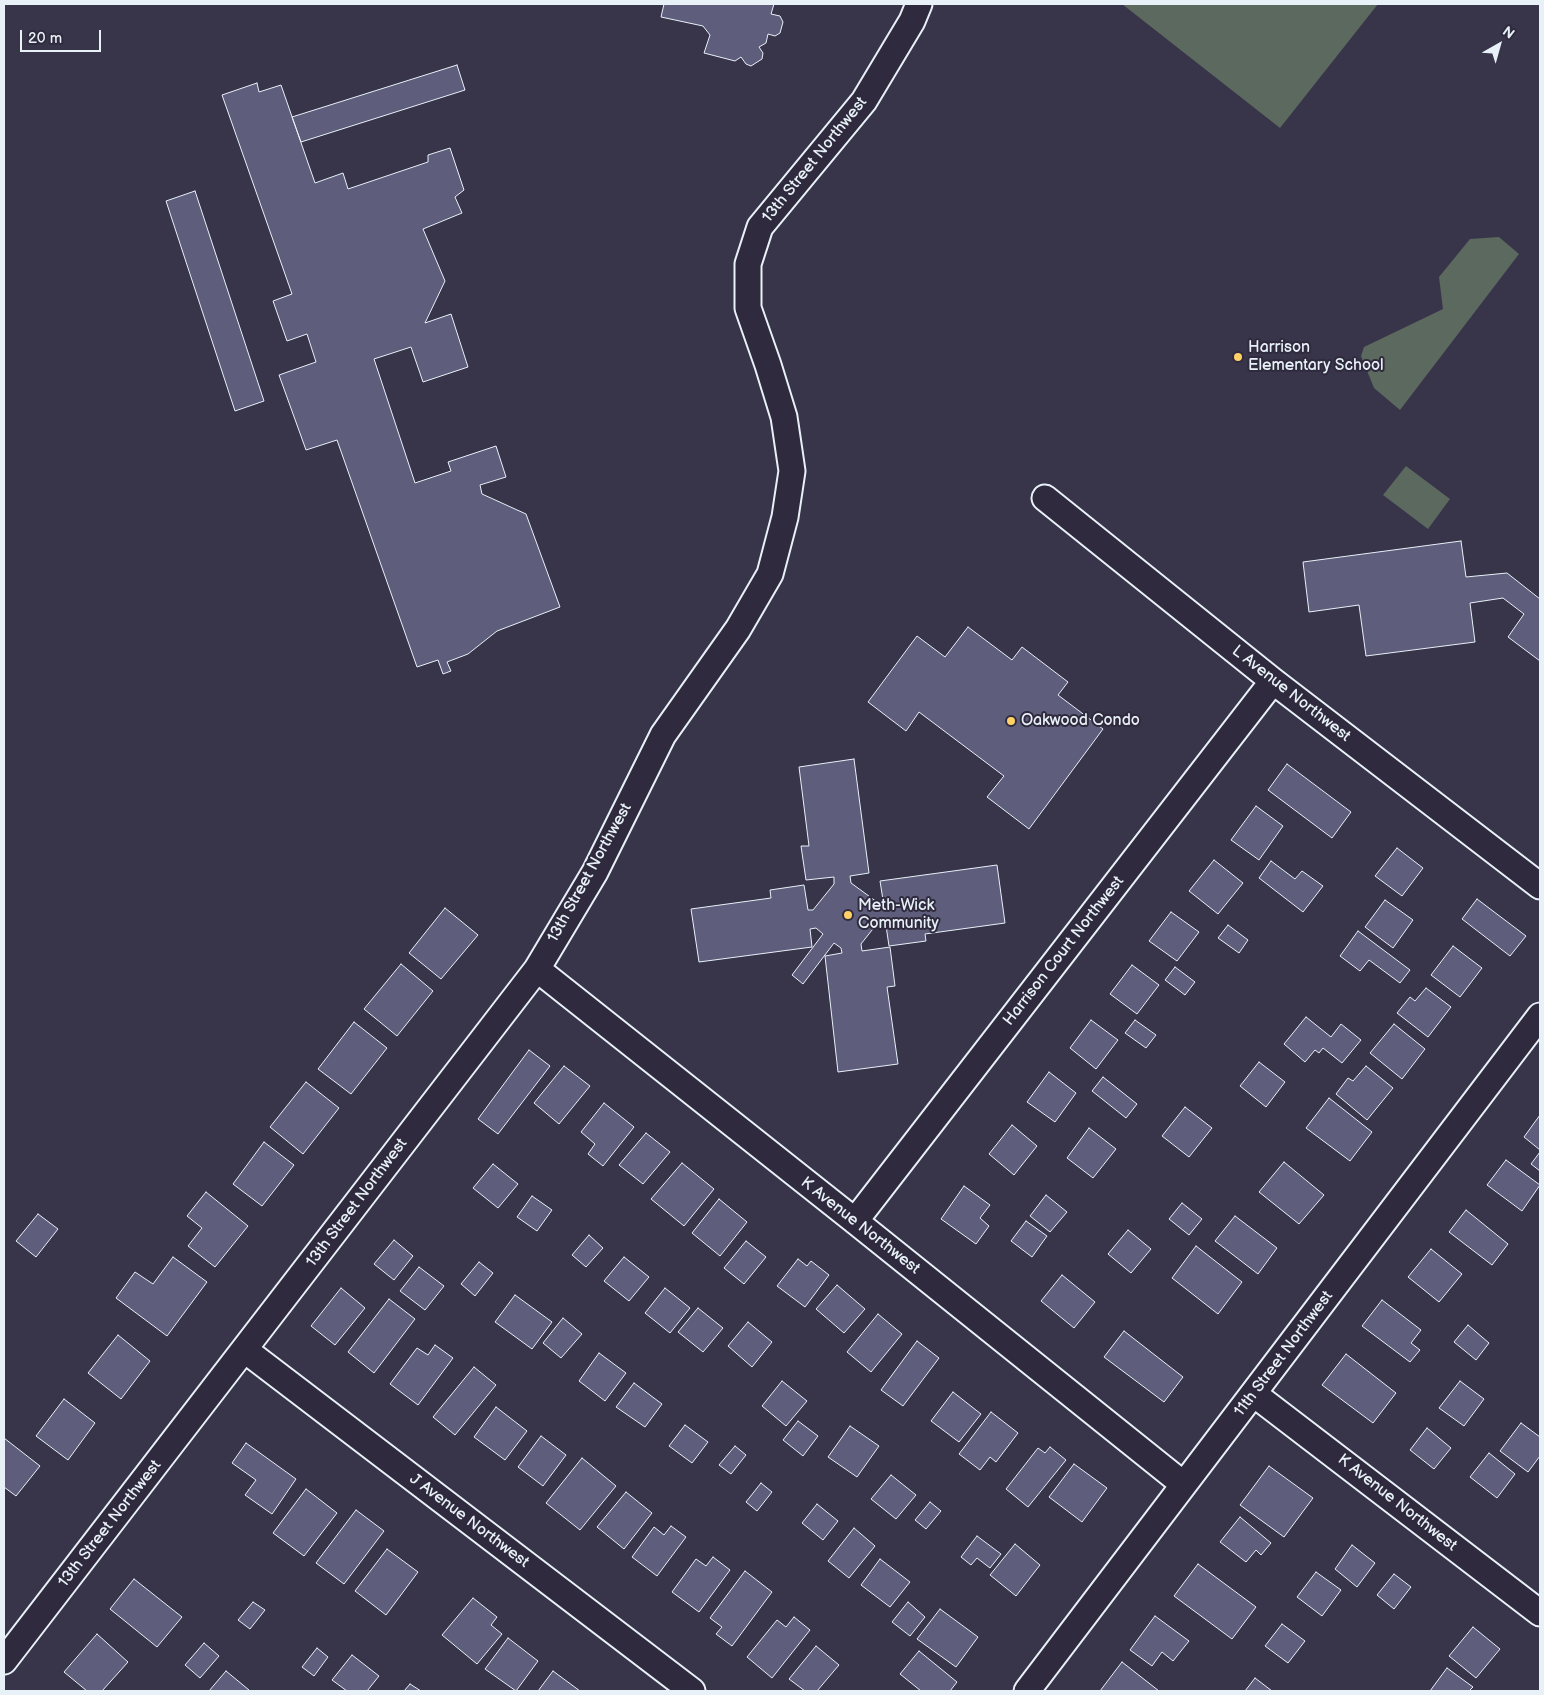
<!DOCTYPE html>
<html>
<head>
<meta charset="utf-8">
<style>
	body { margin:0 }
	#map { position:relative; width:1544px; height:1695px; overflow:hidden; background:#38344a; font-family:"Balsamiq Sans",sans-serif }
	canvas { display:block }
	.frame { position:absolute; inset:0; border:5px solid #e8f1f8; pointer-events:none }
	.north { position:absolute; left:1474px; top:20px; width:50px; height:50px; -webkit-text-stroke:4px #2f2a3d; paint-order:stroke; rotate:38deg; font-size:14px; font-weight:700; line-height:20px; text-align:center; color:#e8f1f8 }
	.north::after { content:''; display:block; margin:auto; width:18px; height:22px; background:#e8f1f8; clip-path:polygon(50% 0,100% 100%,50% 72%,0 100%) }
	.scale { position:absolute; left:20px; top:30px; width:81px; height:22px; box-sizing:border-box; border:2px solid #e8f1f8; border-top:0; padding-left:6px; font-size:15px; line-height:18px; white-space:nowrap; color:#e8f1f8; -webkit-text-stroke:4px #2f2a3d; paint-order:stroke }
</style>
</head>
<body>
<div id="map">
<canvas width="1544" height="1695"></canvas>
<div class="frame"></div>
<div class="north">N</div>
<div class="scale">20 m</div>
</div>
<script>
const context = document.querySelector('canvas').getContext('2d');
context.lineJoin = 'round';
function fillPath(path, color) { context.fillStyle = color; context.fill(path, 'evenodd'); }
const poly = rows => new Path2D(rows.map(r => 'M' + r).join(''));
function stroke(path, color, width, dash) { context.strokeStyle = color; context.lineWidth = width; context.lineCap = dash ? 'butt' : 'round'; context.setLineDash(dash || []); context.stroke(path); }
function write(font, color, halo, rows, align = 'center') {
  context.font = font + ' "Balsamiq Sans",sans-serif'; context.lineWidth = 4; context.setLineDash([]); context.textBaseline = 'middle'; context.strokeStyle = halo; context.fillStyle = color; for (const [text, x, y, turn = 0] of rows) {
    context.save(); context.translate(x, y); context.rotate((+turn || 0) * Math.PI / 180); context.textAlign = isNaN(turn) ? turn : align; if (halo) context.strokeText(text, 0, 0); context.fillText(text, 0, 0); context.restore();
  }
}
fillPath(poly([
	[1122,4,1378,4,1280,128],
	[1499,237,1519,254,1400,410,1374,388,1361,356,1364,347,1443,309,1439,277,1470,239],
	[1406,466,1450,499,1428,529,1383,495]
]), '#5c695e');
const building = poly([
	[664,4,774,4,771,14,780,16,783,22,780,33,775,36,768,34,766,43,759,47,763,53,762,59,751,66,746,64,741,57,735,61,704,53,710,35,703,26,661,17,664,4],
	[457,65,465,90,301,142,292,117,457,65],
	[257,83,259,92,281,85,315,183,343,173,348,189,428,162,428,155,450,148,464,190,455,197,462,213,423,229,445,281,425,323,451,314,468,367,423,382,411,347,374,359,415,483,451,471,448,462,496,446,506,477,480,485,482,494,526,514,560,607,497,631,468,654,447,662,451,671,443,674,438,660,417,667,337,440,306,450,279,375,316,362,307,334,287,341,273,301,292,294,222,95,257,83],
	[195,191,264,401,235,411,166,201,195,191],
	[1461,541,1466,577,1507,573,1540,599,1540,661,1508,637,1524,614,1503,598,1470,603,1475,642,1366,656,1359,605,1309,612,1303,562,1461,541],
	[968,627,1012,660,1022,647,1068,682,1058,695,1103,729,1029,829,987,797,1004,776,919,712,906,731,868,702,917,636,945,657,968,627],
	[854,759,869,873,850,876,851,883,877,902,883,900,880,881,997,865,1005,923,925,934,926,941,889,946,885,919,880,920,861,944,862,951,890,947,895,986,887,987,898,1064,838,1072,825,956,842,953,841,948,834,943,803,984,792,975,823,934,816,928,810,929,812,947,699,962,691,909,771,898,770,890,804,885,808,910,813,910,834,884,834,877,806,880,801,846,809,846,799,767,854,759],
	[1287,764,1351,812,1332,838,1268,790,1287,764],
	[1256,806,1283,826,1259,860,1231,840,1256,806],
	[1397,848,1423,868,1402,896,1375,876,1397,848],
	[1214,860,1243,883,1218,914,1189,891,1214,860],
	[1271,861,1295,879,1302,871,1323,886,1303,912,1259,878,1271,861],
	[1477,899,1526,936,1510,956,1462,919,1477,899],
	[1385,900,1413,920,1393,948,1365,927,1385,900],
	[445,908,478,935,441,979,409,953,445,908],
	[1171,912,1199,932,1177,961,1149,941,1171,912],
	[1228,925,1248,940,1239,953,1218,938,1228,925],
	[1358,931,1410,970,1400,983,1369,960,1360,971,1340,956,1358,931],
	[1453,946,1482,968,1460,997,1431,975,1453,946],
	[401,964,433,991,397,1036,364,1009,401,964],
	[1132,965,1159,985,1137,1014,1110,994,1132,965],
	[1175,967,1195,982,1185,995,1165,980,1175,967],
	[1426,988,1451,1007,1428,1037,1397,1013,1410,997,1415,1001,1426,988],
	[1306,1017,1331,1037,1341,1024,1361,1040,1342,1063,1323,1048,1319,1053,1315,1050,1305,1062,1284,1044,1306,1017],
	[1091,1020,1118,1040,1096,1069,1070,1048,1091,1020],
	[1135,1020,1156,1035,1146,1048,1125,1033,1135,1020],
	[354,1022,387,1048,351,1094,318,1069,354,1022],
	[1394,1024,1425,1049,1402,1079,1370,1053,1394,1024],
	[529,1050,550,1066,498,1134,478,1119,529,1050],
	[1259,1062,1285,1082,1266,1107,1240,1086,1259,1062],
	[564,1066,590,1086,559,1124,534,1103,564,1066],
	[1366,1066,1393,1088,1367,1120,1336,1094,1348,1078,1353,1081,1366,1066],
	[1049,1072,1076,1093,1055,1122,1027,1102,1049,1072],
	[1103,1077,1137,1104,1126,1118,1092,1091,1103,1077],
	[306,1082,339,1108,303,1154,270,1127,306,1082],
	[1329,1098,1372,1132,1350,1161,1306,1128,1329,1098],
	[604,1103,634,1127,603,1166,588,1154,595,1144,581,1132,604,1103],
	[1185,1107,1212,1128,1189,1157,1162,1136,1185,1107],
	[1540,1115,1540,1150,1524,1137,1540,1115],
	[1012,1125,1037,1146,1014,1175,989,1154,1012,1125],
	[1089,1128,1116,1149,1093,1178,1067,1158,1089,1128],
	[646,1133,670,1152,643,1184,619,1165,646,1133],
	[264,1142,294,1165,262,1206,233,1184,264,1142],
	[1540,1152,1540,1171,1531,1164,1540,1152],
	[1506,1160,1540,1185,1522,1211,1487,1185,1506,1160],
	[1284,1162,1324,1195,1299,1224,1259,1192,1284,1162],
	[682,1163,714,1189,684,1226,651,1199,682,1163],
	[493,1164,518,1184,498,1208,473,1188,493,1164],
	[964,1186,990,1205,980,1218,989,1226,976,1244,941,1219,964,1186],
	[206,1192,248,1226,215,1267,188,1246,202,1228,187,1216,206,1192],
	[1046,1195,1067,1212,1050,1232,1030,1216,1046,1195],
	[532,1196,552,1210,537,1231,517,1217,532,1196],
	[719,1199,747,1222,720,1256,692,1233,719,1199],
	[1182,1203,1202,1219,1189,1235,1169,1219,1182,1203],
	[1466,1210,1508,1244,1492,1265,1449,1232,1466,1210],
	[38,1214,58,1229,36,1257,16,1241,38,1214],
	[1235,1216,1277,1248,1258,1274,1215,1241,1235,1216],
	[1026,1221,1047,1236,1032,1257,1011,1241,1026,1221],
	[1128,1230,1151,1249,1131,1273,1108,1254,1128,1230],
	[589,1235,603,1248,586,1267,572,1255,589,1235],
	[394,1240,413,1256,394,1280,374,1264,394,1240],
	[746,1241,766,1257,744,1284,724,1268,746,1241],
	[1196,1246,1242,1282,1218,1314,1172,1278,1196,1246],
	[1431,1249,1462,1274,1439,1302,1408,1277,1431,1249],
	[173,1257,207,1282,167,1336,116,1298,135,1272,153,1284,173,1257],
	[624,1257,649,1277,629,1301,604,1281,624,1257],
	[798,1259,807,1266,811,1261,829,1275,805,1307,777,1286,798,1259],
	[479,1262,493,1273,475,1296,461,1284,479,1262],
	[419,1267,444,1286,425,1310,400,1291,419,1267],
	[1062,1275,1095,1302,1074,1328,1041,1301,1062,1275],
	[837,1285,865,1309,844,1333,816,1309,837,1285],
	[341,1288,365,1308,335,1345,311,1326,341,1288],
	[665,1288,690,1308,670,1333,645,1313,665,1288],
	[515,1295,552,1322,532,1349,495,1322,515,1295],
	[389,1299,415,1319,374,1373,348,1352,389,1299],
	[1382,1300,1421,1330,1411,1343,1420,1350,1410,1362,1362,1326,1382,1300],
	[698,1308,723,1328,703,1352,678,1332,698,1308],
	[878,1314,902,1334,871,1372,847,1352,878,1314],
	[563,1318,582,1334,561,1358,543,1343,563,1318],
	[748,1322,772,1342,752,1367,728,1346,748,1322],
	[1468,1325,1489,1343,1476,1360,1454,1342,1468,1325],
	[1124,1331,1183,1377,1164,1402,1104,1357,1124,1331],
	[118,1335,150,1361,121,1399,88,1373,118,1335],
	[917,1341,939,1358,903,1406,881,1390,917,1341],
	[435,1345,453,1358,418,1405,390,1384,417,1348,428,1355,435,1345],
	[599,1353,626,1373,605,1401,579,1381,599,1353],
	[1346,1354,1396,1393,1373,1423,1322,1385,1346,1354],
	[474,1367,496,1385,455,1435,433,1417,474,1367],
	[782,1381,807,1401,786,1426,762,1406,782,1381],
	[1460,1381,1484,1399,1464,1426,1439,1408,1460,1381],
	[634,1383,662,1404,645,1427,616,1407,634,1383],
	[953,1392,981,1414,959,1442,931,1421,953,1392],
	[64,1399,95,1423,68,1460,36,1436,64,1399],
	[496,1407,527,1431,505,1460,474,1437,496,1407],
	[991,1412,1018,1433,996,1462,990,1457,980,1470,959,1454,991,1412],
	[798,1421,818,1436,803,1456,783,1440,798,1421],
	[1521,1423,1540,1437,1540,1456,1528,1472,1500,1451,1521,1423],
	[685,1425,708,1442,692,1463,669,1446,685,1425],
	[850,1426,879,1446,857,1477,828,1457,850,1426],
	[1427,1428,1451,1448,1434,1469,1410,1450,1427,1428],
	[541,1436,566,1455,543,1486,518,1467,541,1436],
	[4,1438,40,1466,16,1496,4,1487,4,1438],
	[246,1443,296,1479,272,1514,245,1495,256,1480,232,1463,246,1443],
	[735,1446,746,1455,731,1474,719,1465,735,1446],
	[1050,1447,1066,1460,1028,1507,1006,1489,1038,1448,1045,1453,1050,1447],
	[1489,1453,1515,1474,1497,1498,1470,1477,1489,1453],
	[582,1458,616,1486,580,1530,546,1503,582,1458],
	[1074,1464,1107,1488,1082,1522,1049,1497,1074,1464],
	[1269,1466,1313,1498,1284,1537,1240,1505,1269,1466],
	[891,1475,916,1495,896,1519,871,1499,891,1475],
	[761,1483,772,1492,757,1511,746,1502,761,1483],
	[306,1489,337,1513,304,1556,273,1533,306,1489],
	[626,1492,652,1513,624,1549,597,1527,626,1492],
	[930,1502,941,1511,926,1529,915,1520,930,1502],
	[817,1504,838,1521,823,1540,802,1523,817,1504],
	[356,1510,384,1531,344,1584,316,1563,356,1510],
	[1240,1517,1271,1543,1261,1555,1256,1550,1246,1562,1220,1542,1240,1517],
	[671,1526,686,1537,657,1576,632,1557,654,1527,664,1535,671,1526],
	[854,1528,875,1546,849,1578,828,1561,854,1528],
	[977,1536,1001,1554,990,1568,977,1558,971,1565,961,1557,977,1536],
	[1015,1544,1040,1565,1016,1596,990,1575,1015,1544],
	[1352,1545,1375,1563,1357,1587,1335,1569,1352,1545],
	[387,1549,418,1572,386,1615,355,1591,387,1549],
	[713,1557,730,1570,699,1612,672,1592,696,1559,706,1566,713,1557],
	[880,1559,910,1582,890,1607,861,1585,880,1559],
	[1198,1564,1256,1607,1232,1639,1174,1596,1198,1564],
	[745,1571,772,1592,732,1646,716,1634,722,1627,710,1618,745,1571],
	[1316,1572,1341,1590,1322,1616,1297,1597,1316,1572],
	[1394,1574,1411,1587,1394,1609,1377,1595,1394,1574],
	[134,1579,182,1617,157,1647,110,1609,134,1579],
	[473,1598,497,1617,491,1625,502,1634,477,1664,442,1635,473,1598],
	[253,1602,265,1610,250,1629,238,1620,253,1602],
	[908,1602,925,1617,910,1636,892,1622,908,1602],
	[940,1609,978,1637,956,1667,917,1639,940,1609],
	[1155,1616,1189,1641,1173,1661,1162,1652,1152,1666,1130,1650,1155,1616],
	[794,1617,810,1630,772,1678,747,1657,777,1620,786,1627,794,1617],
	[1282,1624,1305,1641,1288,1663,1265,1646,1282,1624],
	[1473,1627,1500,1649,1476,1678,1449,1656,1473,1627],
	[97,1634,128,1662,102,1691,87,1691,64,1672,97,1634],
	[508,1638,538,1661,516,1691,485,1669,508,1638],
	[204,1643,219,1656,200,1678,185,1665,204,1643],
	[816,1646,839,1665,817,1691,805,1691,789,1679,816,1646],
	[317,1648,328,1657,314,1676,302,1667,317,1648],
	[919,1651,957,1682,950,1691,921,1691,900,1674,919,1651],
	[352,1655,379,1676,367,1691,347,1691,332,1680,352,1655],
	[1122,1662,1159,1691,1100,1691,1122,1662],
	[1447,1668,1473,1687,1469,1691,1430,1691,1447,1668],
	[226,1671,249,1690,247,1691,209,1691,226,1671],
	[553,1671,580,1691,538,1691,553,1671],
	[1255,1678,1272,1691,1245,1691,1255,1678],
	[410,1684,421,1691,404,1691,410,1684]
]);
fillPath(building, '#5e5e7c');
stroke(building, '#e8f1f8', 1);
const street = poly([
	[1045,498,1273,681,1540,886],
	[537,969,855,1221,1183,1484],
	[855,1221,1273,681],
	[245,1350,692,1691],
	[1254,1394,1540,1613],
	[4,1661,537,969,595,872,663,735,738,629,770,574,785,517,792,471,784,417,768,365,748,308,748,264,760,227,864,101,912,21,919,4],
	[1027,1691,1540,1016]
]);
stroke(street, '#e8f1f8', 29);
stroke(street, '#2f2a3d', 25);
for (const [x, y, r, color] of [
	[1238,357,5,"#ffd166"],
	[1011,721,5,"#ffd166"],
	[848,915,5,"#ffd166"]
]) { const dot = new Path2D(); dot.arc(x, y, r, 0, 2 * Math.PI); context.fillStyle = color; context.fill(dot); stroke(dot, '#2f2a3d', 2); }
write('16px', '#e8f1f8', '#2f2a3d', [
	["13th Street Northwest",815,160,-51],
	["L Avenue Northwest",1291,694,38],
	["13th Street Northwest",590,873,-61],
	["Harrison Court Northwest",1064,951,-52],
	["13th Street Northwest",357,1203,-53],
	["K Avenue Northwest",860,1226,38],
	["11th Street Northwest",1284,1354,-53],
	["K Avenue Northwest",1397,1503,38],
	["J Avenue Northwest",469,1521,37],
	["13th Street Northwest",110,1524,-52]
]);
write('16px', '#e8f1f8', '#2f2a3d', [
	["Harrison",1248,348],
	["Elementary School",1248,366],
	["Oakwood Condo",1021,721],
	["Meth-Wick",858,906],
	["Community",858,924]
], 'left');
</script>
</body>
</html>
